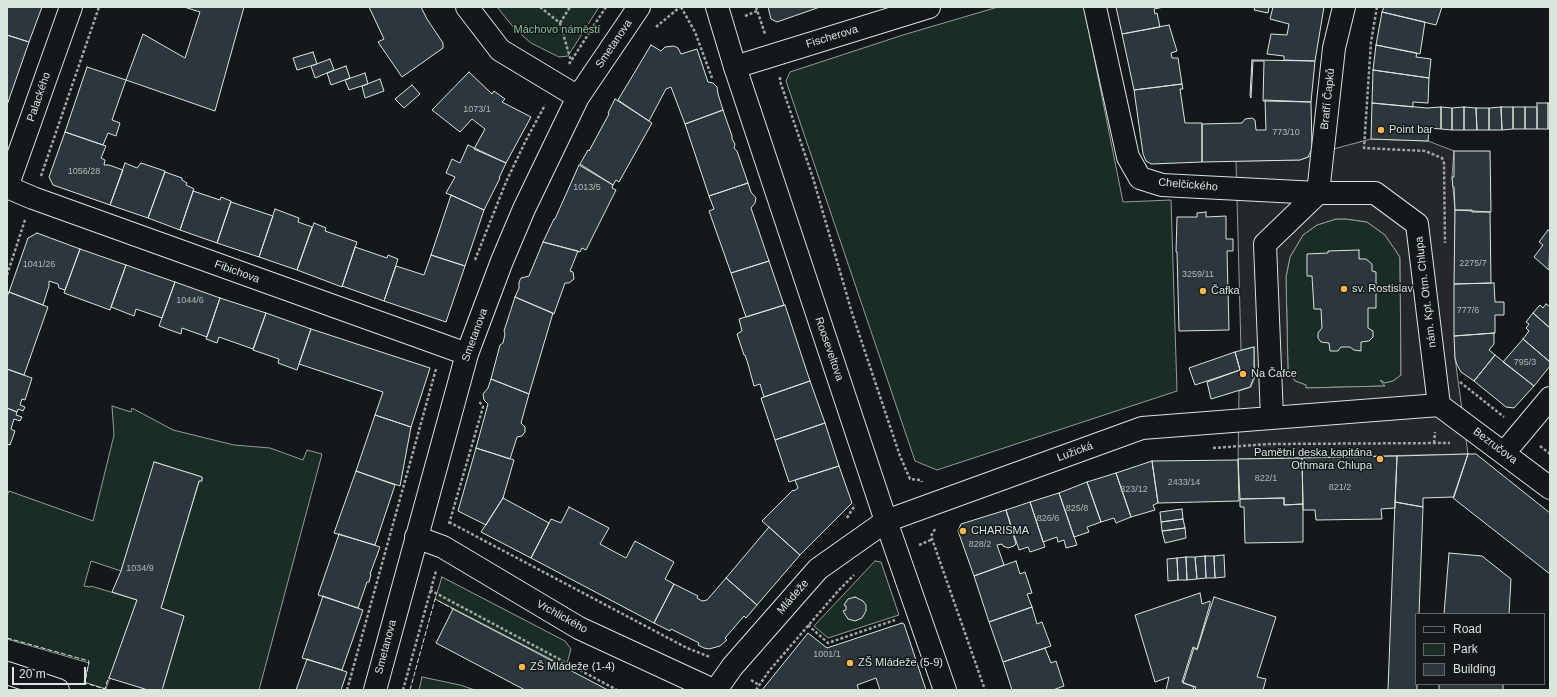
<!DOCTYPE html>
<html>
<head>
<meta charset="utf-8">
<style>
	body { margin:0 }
	#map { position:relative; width:1557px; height:697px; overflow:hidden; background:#14181c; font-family:Arial,sans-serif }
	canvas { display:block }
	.frame { position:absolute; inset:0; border:8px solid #d8e6dc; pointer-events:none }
	.legend { position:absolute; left:1415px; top:613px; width:130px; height:72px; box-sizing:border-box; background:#14181c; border:1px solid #626a69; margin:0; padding:5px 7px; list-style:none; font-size:12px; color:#d8e6dc }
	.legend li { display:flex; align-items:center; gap:8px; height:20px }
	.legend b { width:20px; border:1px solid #626a69 }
	.scale { position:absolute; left:12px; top:667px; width:74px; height:18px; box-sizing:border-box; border:2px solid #d8e6dc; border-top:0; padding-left:5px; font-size:12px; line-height:14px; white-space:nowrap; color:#d8e6dc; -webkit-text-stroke:3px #14181c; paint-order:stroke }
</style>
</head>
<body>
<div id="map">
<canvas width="1557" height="697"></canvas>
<div class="frame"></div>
<ul class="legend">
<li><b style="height:5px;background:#14181c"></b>Road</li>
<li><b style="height:11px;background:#1a2d24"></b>Park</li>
<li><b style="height:11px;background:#2c363c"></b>Building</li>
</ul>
<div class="scale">20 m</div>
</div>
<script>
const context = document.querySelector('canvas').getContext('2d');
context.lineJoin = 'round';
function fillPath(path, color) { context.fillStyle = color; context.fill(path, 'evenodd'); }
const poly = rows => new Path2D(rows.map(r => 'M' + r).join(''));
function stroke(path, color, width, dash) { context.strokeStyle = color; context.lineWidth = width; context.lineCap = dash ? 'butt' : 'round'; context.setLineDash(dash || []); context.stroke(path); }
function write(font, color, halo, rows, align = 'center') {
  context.font = font + ' Arial,sans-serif'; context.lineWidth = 3; context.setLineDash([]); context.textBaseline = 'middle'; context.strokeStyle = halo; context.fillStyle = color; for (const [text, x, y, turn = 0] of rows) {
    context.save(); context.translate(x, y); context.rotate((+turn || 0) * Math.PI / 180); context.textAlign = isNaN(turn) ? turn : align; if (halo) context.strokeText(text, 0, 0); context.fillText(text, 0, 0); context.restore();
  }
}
const green = poly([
	[497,7,599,7,568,56,559,57,531,43,515,29,497,7],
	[998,7,1084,7,1123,202,1171,200,1177,391,937,470,915,461,786,81,790,72,903,35,998,7],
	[1336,219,1346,219,1367,222,1385,235,1400,257,1401,375,1393,381,1385,383,1381,381,1386,386,1305,388,1306,385,1295,381,1288,371,1286,277,1290,257,1303,235,1317,225,1336,219],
	[112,406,131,412,132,408,173,430,234,445,270,448,303,460,307,450,322,454,259,690,162,690,184,616,161,608,199,482,202,480,202,477,155,462,121,571,91,561,84,586,90,587,91,586,137,600,106,689,84,682,89,663,7,639,7,496,9,491,93,521,114,435,112,406],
	[875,561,881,562,899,615,828,638,814,626,875,561],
	[442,577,565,641,571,649,566,667,435,599,442,577],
	[422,677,460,685,475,690,419,690,422,677]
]);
fillPath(green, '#1a2d24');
stroke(green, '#939e99', 1);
const parking = poly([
	[1371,139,1428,141,1454,151,1452,177,1455,210,1455,358,1468,454,1238,459,1239,391,1251,387,1255,377,1254,347,1241,350,1236,161,1300,160,1322,152,1371,139],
	[1336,219,1346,219,1367,222,1385,235,1400,257,1401,375,1393,381,1385,383,1380,380,1385,386,1306,388,1306,385,1295,381,1288,371,1286,277,1290,257,1303,235,1317,225,1336,219]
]);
fillPath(parking, '#24282b');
stroke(parking, '#939e99', 1);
const building = poly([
	[7,7,42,7,29,42,7,35,7,7],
	[184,7,244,7,215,111,126,80,143,34,185,58,200,12,184,7],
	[369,7,421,7,427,19,443,43,443,48,402,77,378,42,384,39,369,7],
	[768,7,820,7,777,22,771,19,768,7],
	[1116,7,1164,7,1154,9,1155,14,1157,13,1160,27,1122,34,1116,7],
	[1255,7,1269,7,1268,13,1254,10,1255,7],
	[1273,7,1324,7,1315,61,1284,60,1284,56,1267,54,1271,34,1287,35,1289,24,1270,19,1273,7],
	[1384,7,1442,7,1436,25,1382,12,1384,7],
	[1382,12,1425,22,1420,54,1376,45,1382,12],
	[1169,25,1177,51,1171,53,1172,58,1178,58,1182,84,1134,90,1122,34,1169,25],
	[7,35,29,42,7,105,7,35],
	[651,45,661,51,665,47,674,46,678,48,681,54,697,49,708,82,713,83,717,87,718,94,723,110,685,124,671,87,666,89,649,121,618,100,651,45],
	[1376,45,1417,53,1416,57,1431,59,1429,78,1373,70,1376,45],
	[313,52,317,64,297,70,293,58,313,52],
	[330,59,334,70,315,78,311,66,330,59],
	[1252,60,1315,61,1311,102,1263,101,1264,61,1253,61,1251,98,1250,95,1252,60],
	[346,66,350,78,331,85,327,73,346,66],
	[87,67,126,80,112,120,120,123,116,136,108,133,103,145,65,132,87,67],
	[1373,70,1429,78,1428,103,1413,102,1413,107,1372,103,1373,70],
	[469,72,492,94,494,91,505,99,502,102,531,117,506,163,474,149,485,129,472,119,460,132,432,110,469,72],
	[365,73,368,84,349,90,345,80,365,73],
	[380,79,384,91,365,98,362,86,380,79],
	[1182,84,1183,89,1180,89,1185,123,1202,123,1202,162,1151,164,1146,161,1143,154,1134,90,1182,84],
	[412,85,420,94,404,108,395,99,412,85],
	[615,99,652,123,619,182,616,180,613,185,580,164,588,150,589,151,609,114,608,113,615,99],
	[1265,100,1311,102,1312,149,1308,157,1300,160,1202,162,1202,124,1242,123,1245,119,1252,118,1255,120,1256,130,1266,130,1265,100],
	[1372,103,1427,108,1441,107,1441,129,1429,128,1428,141,1371,139,1372,103],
	[1537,103,1548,103,1548,129,1537,129,1537,103],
	[1548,103,1550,103,1550,129,1548,129,1548,103],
	[1441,107,1452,108,1452,130,1441,129,1441,107],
	[1464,107,1464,130,1452,130,1452,108,1464,107],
	[1464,107,1476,108,1477,130,1464,130,1464,107],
	[1501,107,1502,130,1489,130,1489,108,1501,107],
	[1501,107,1513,107,1513,129,1502,130,1501,107],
	[1513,107,1525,107,1525,129,1513,129,1513,107],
	[1525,107,1537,107,1537,129,1525,129,1525,107],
	[1476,108,1489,108,1489,130,1477,130,1476,108],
	[723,110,732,136,732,139,735,144,734,148,737,151,748,183,709,196,685,124,723,110],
	[65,132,106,146,101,158,105,160,104,165,109,165,123,170,110,205,53,185,49,177,65,132],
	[468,145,506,163,499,178,500,178,484,210,446,193,455,177,446,173,452,159,460,163,468,145],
	[1454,151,1490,151,1491,212,1472,212,1472,210,1455,210,1454,187,1453,187,1452,177,1454,177,1454,151],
	[125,163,137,168,141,163,165,171,148,218,110,205,125,163],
	[579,165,613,185,612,188,616,190,586,250,582,248,580,252,543,242,554,219,555,219,579,165],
	[165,172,182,178,182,180,187,183,186,185,194,189,180,230,148,218,165,172],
	[748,183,751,192,756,198,755,203,751,208,769,261,731,273,709,211,714,209,709,196,748,183],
	[193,191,220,200,221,197,231,201,217,243,180,230,193,191],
	[451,195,484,210,465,266,431,255,451,195],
	[231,202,273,216,259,257,217,243,231,202],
	[275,209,299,218,298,222,312,227,297,270,259,257,275,209],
	[1455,210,1490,212,1491,283,1454,284,1455,210],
	[1206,212,1206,217,1226,216,1226,239,1233,239,1233,251,1227,251,1229,330,1179,331,1177,252,1176,252,1177,217,1197,217,1197,213,1206,212],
	[314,223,326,228,325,231,357,242,342,287,297,270,314,223],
	[1548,230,1550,232,1549,270,1534,257,1543,245,1539,242,1548,230],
	[37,233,80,249,65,290,59,288,58,284,49,281,49,286,43,305,9,292,28,238,37,233],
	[543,242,578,251,570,271,573,272,574,279,569,283,565,283,554,314,515,297,519,288,519,282,521,278,529,276,543,242],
	[355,247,387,258,388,255,398,259,384,301,342,286,355,247],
	[80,249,126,265,110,310,64,293,80,249],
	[1359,250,1359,259,1366,259,1372,264,1372,271,1376,272,1376,308,1368,308,1368,328,1373,331,1373,337,1369,341,1361,342,1361,351,1354,350,1350,347,1341,347,1338,351,1330,351,1329,343,1321,342,1318,338,1318,333,1322,328,1321,309,1314,309,1312,276,1307,276,1307,254,1328,253,1328,251,1359,250],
	[431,255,465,266,446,322,384,301,396,266,424,275,431,255],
	[769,261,784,305,746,317,731,273,769,261],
	[126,265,175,282,162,318,136,309,134,316,111,307,126,265],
	[175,282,220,298,207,337,182,328,181,334,159,326,175,282],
	[1494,283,1495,302,1504,302,1504,315,1495,315,1495,333,1454,336,1454,284,1494,283],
	[9,292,48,307,24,375,7,369,7,297,9,292],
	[515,297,553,313,529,394,491,379,500,345,503,343,505,334,504,331,515,297],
	[220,298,266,313,253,349,219,337,217,343,206,339,220,298],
	[1546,304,1549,306,1550,305,1550,328,1533,313,1540,305,1543,308,1546,304],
	[785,305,810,381,764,397,760,384,754,386,748,364,745,355,744,355,737,334,742,331,739,319,785,305],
	[266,313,311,329,297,370,278,363,279,359,253,350,266,313],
	[1533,313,1550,328,1550,362,1523,339,1529,331,1526,328,1529,324,1526,322,1533,313],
	[311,329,430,368,411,427,375,415,383,392,299,364,311,329],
	[1494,333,1494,344,1489,350,1495,355,1474,381,1461,372,1457,365,1455,358,1454,336,1494,333],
	[1523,339,1550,362,1550,366,1534,386,1503,362,1523,339],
	[1254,347,1254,377,1250,387,1211,399,1207,382,1240,370,1235,352,1254,347],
	[1235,352,1240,370,1195,385,1189,368,1235,352],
	[1495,355,1534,386,1514,408,1506,407,1474,381,1495,355],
	[7,369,32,378,25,400,22,399,20,405,25,407,23,411,18,409,17,412,7,408,7,369],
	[491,379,529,394,521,423,525,427,525,432,522,436,517,437,510,459,476,448,488,404,484,400,483,394,488,388,491,379],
	[810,381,825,423,775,440,761,398,810,381],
	[7,408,17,412,16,415,22,417,20,421,14,419,11,429,15,431,10,445,7,444,7,408],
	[375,415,411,427,400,486,356,471,375,415],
	[825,423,839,466,789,482,775,440,825,423],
	[476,448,514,460,503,498,486,525,458,511,476,448],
	[1468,454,1454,497,1423,498,1423,507,1395,502,1397,456,1468,454],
	[1468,454,1476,454,1550,513,1550,574,1453,498,1468,454],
	[1397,456,1395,508,1381,509,1382,519,1316,520,1315,510,1303,510,1302,458,1397,456],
	[1302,458,1303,504,1284,505,1284,498,1240,499,1238,459,1302,458],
	[1238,460,1239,501,1158,503,1152,461,1238,460],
	[1152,461,1158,503,1153,505,1155,510,1131,517,1116,473,1152,461],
	[154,462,202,477,202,481,199,481,161,608,184,616,162,690,148,690,109,678,137,600,112,592,121,571,154,462],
	[839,466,852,503,800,555,762,521,793,490,794,491,798,488,795,480,839,466],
	[356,471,395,485,375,545,334,533,356,471],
	[1116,473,1131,517,1116,523,1114,518,1101,522,1087,482,1116,473],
	[1087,482,1101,522,1087,527,1089,532,1074,537,1059,493,1087,482],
	[1059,493,1077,545,1066,548,1064,540,1058,542,1057,537,1043,542,1030,502,1059,493],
	[503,498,549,523,531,558,481,532,503,498],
	[1284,498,1284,505,1303,504,1303,542,1245,543,1244,507,1240,507,1240,499,1284,498],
	[1030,502,1045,547,1030,552,1028,547,1019,550,1006,510,1030,502],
	[1395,502,1423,507,1419,614,1416,614,1417,690,1388,690,1395,502],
	[569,507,609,528,600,544,626,558,635,541,674,562,665,579,674,584,654,623,531,558,551,519,561,523,569,507],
	[1182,509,1183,519,1161,522,1160,512,1182,509],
	[1006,510,1016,544,1014,546,1008,548,1003,546,1002,544,997,545,1004,565,974,576,958,531,961,524,1006,510],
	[1183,519,1185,528,1162,531,1161,522,1183,519],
	[769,527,800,555,757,605,726,578,769,527],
	[1185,528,1186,538,1165,543,1162,531,1185,528],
	[339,534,380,547,370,574,371,574,369,582,367,582,358,608,318,595,339,534],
	[1449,553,1482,556,1511,579,1509,614,1444,614,1449,553],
	[1224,555,1225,577,1215,578,1214,556,1224,555],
	[1205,556,1206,578,1197,579,1195,557,1205,556],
	[1205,556,1214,556,1215,578,1206,578,1205,556],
	[1186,557,1195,557,1197,579,1187,580,1186,557],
	[1186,557,1187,580,1178,580,1177,558,1186,557],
	[1177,558,1178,580,1168,581,1167,559,1177,558],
	[1016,561,1020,574,1025,572,1032,593,1027,594,1032,607,989,622,974,576,1016,561],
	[726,578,757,605,746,618,744,616,725,638,727,640,720,646,709,649,704,648,698,645,699,643,671,629,670,631,654,623,674,584,698,596,697,598,702,601,707,600,726,578],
	[1200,593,1202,604,1210,601,1210,604,1197,649,1193,647,1182,682,1194,687,1193,690,1166,690,1169,677,1155,682,1135,615,1200,593],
	[323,596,363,610,342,670,302,658,323,596],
	[855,597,863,601,866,605,866,611,862,618,855,621,848,619,843,611,846,610,846,606,844,605,848,599,855,597],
	[1214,597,1276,617,1257,677,1266,679,1263,690,1195,690,1196,687,1183,683,1194,648,1197,650,1214,597],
	[1032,607,1037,624,1042,622,1051,646,1003,662,989,622,1032,607],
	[453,609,608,690,525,690,436,643,453,609],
	[902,623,904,624,926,690,880,690,876,678,857,685,859,690,762,690,808,633,827,648,902,623],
	[1045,648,1051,663,1056,661,1064,686,1053,690,1012,690,1003,662,1045,648],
	[307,659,347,672,341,690,296,690,307,659],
	[1439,684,1503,684,1503,690,1439,690,1439,684]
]);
fillPath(building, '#2c363c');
stroke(building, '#d8e6dc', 1);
const minor = poly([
	[467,7,500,50,578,97],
	[1095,7,1128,157,1140,178,1162,185,1318,193,1334,48,1344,7],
	[735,67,929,7],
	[7,187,33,198,467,354],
	[7,187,71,7],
	[1439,405,1550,488],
	[1272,418,1265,244,1318,193,1375,193,1417,224,1439,405],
	[1504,453,1550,398],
	[416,537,443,547,579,628,713,690],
	[7,673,58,690],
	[375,690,467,354,502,261,524,209,578,97,639,7],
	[716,690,732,667,818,569,886,521,1142,428,1439,405]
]);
const major = poly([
	[717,7,735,67,886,521,945,690]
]);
stroke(minor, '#d8e6dc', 24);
stroke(major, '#d8e6dc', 24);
stroke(poly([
	[540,7,560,23,571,61],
	[681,7,695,32,712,78],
	[756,7,765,34],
	[1377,7,1371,42,1364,148,1425,151,1442,158,1444,163,1445,243],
	[745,16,757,11],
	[560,23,570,7],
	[656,27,680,7],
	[569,64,606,7],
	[780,77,780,81,813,178,852,313,900,456,910,479,921,480,922,482],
	[41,176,99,7],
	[475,260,506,182,526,140,545,105],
	[7,275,25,220],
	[1460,382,1504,417],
	[1434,443,1435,432],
	[1540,446,1550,454],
	[1213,448,1269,444,1450,443],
	[847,518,855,505],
	[449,522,687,648,710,657],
	[449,524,483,407,479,401],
	[935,529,931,536,985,690],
	[919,545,933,539],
	[430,590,617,690],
	[808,625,828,643,895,620],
	[751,680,759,685],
	[347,690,436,369],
	[403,690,436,571],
	[756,690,769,671,839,590,854,575]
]), '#9da8a2', 2.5, [3, 2]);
stroke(minor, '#14181c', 22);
stroke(major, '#14181c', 22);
stroke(poly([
	[7,638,89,661,85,683,105,689,108,678,110,678],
	[410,690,435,599,453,609]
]), '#d8e6dc', 1, [5, 2]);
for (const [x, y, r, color] of [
	[1381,130,4,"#ffb74d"],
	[1344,289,4,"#ffb74d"],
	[1203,291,4,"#ffb74d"],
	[1243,374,4,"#ffb74d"],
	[1380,459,4,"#ffb74d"],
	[963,531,4,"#ffb74d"],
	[850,663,4,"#ffb74d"],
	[522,667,4,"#ffb74d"]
]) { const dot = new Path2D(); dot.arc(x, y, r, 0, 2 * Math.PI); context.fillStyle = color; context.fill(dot); stroke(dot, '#14181c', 1.5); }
write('9px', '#adbab4', null, [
	["1073/1",477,110],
	["773/10",1286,133],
	["1056/28",84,172],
	["1013/5",587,188],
	["2275/7",1473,264],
	["1041/26",39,265],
	["3259/11",1198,275],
	["1044/6",190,301],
	["777/6",1468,311],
	["795/3",1525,363],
	["822/1",1266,479],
	["2433/14",1184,483],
	["821/2",1340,488],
	["823/12",1134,490],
	["825/8",1077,509],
	["826/6",1048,519],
	["828/2",980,545],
	["1034/9",140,569],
	["1001/1",827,655]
]);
write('11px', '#8ac095', '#14181c', [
	["Máchovo náměstí",557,30]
]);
write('11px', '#d8e6dc', '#14181c', [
	["Fischerova",832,37,-17],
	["Smetanova",614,44,-56],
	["Palackého",39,97,-71],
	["Bratří Čapků",1328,99,-84],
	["Chelčického",1188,185,5],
	["Fibichova",237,272,20],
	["nám. Kpt. Otm. Chlupa",1426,292,-97],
	["Smetanova",475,335,-70],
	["Rooseveltova",829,349,71],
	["Bezručova",1495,446,37],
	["Lužická",1075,452,-20],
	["Mládeže",793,597,-49],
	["Vrchlického",562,617,29],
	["Smetanova",386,647,-75]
]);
write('11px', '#d8e6dc', '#14181c', [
	["Point bar",1389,130],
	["sv. Rostislav",1352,289],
	["Čafka",1211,291],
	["Na Čafce",1251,374],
	["Pamětní deska kapitána",1372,453,"right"],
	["Othmara Chlupa",1372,466,"right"],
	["CHARISMA",971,531],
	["ZŠ Mládeže (5-9)",858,663],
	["ZŠ Mládeže (1-4)",530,667]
], 'left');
</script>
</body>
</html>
